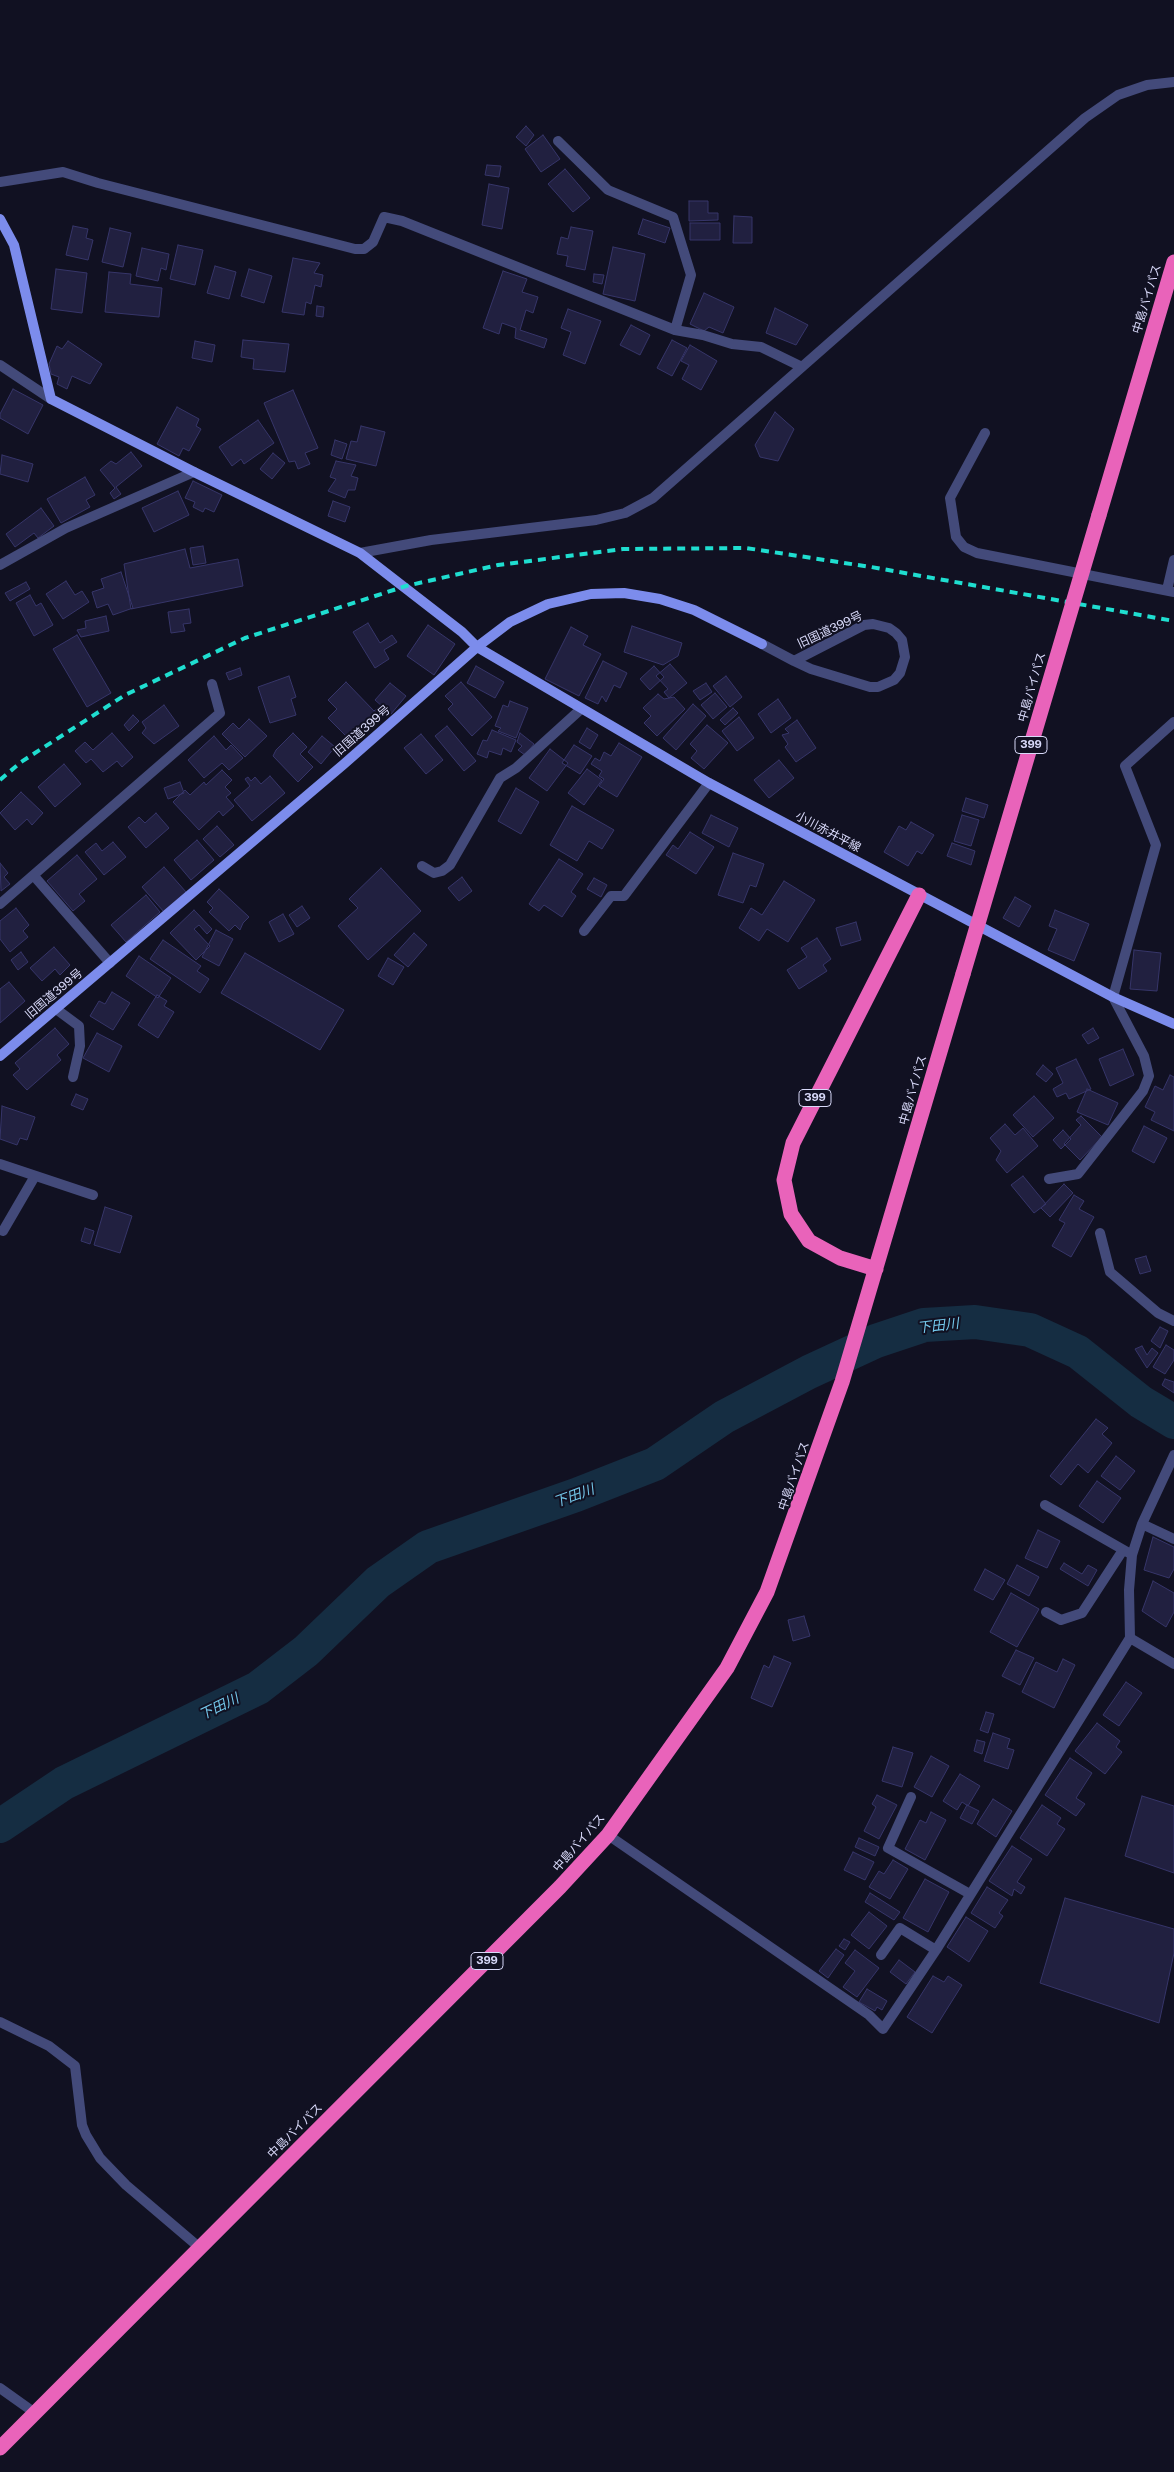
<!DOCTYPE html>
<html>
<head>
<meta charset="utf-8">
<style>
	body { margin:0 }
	canvas { display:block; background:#112 }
</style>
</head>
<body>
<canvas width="1174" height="2472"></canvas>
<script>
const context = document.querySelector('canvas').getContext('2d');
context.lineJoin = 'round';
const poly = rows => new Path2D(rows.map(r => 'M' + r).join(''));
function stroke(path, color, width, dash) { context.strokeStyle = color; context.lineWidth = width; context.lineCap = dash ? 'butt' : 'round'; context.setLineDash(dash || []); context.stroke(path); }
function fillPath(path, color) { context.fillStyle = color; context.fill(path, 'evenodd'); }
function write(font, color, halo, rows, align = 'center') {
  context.font = font + ' "Public Sans","Noto Sans JP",sans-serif'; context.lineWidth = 4; context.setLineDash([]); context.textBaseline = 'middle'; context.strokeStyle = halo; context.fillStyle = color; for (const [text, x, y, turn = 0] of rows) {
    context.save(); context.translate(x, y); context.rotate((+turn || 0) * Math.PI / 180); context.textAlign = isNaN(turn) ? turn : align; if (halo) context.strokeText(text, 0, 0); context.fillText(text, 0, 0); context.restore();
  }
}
stroke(poly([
	[0,1826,64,1783,258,1688,306,1651,378,1582,428,1547,576,1495,655,1464,724,1417,809,1372,876,1341,924,1325,975,1322,1030,1330,1078,1352,1141,1402,1174,1422]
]), '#152d42', 34);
const building = poly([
	[526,126,534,135,526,146,516,137,526,126],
	[543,135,560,159,541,172,525,149,543,135],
	[487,165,501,166,499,177,485,175,487,165],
	[565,169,590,198,573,212,548,184,565,169],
	[489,184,509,188,502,229,482,225,489,184],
	[689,201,708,201,708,213,718,213,718,220,689,221,689,201],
	[734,216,752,217,752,243,733,243,734,216],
	[643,219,670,228,665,243,638,234,643,219],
	[690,223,720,223,720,240,690,240,690,223],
	[73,226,88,229,86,238,93,240,88,260,66,255,73,226],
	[571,227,593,231,585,270,566,266,568,256,557,254,561,237,568,239,571,227],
	[110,228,131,233,123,267,102,262,110,228],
	[178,245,203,250,195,285,170,279,178,245],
	[613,247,645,254,635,301,603,294,613,247],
	[142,248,169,254,166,270,161,268,158,281,136,276,142,248],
	[293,258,320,263,314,273,323,275,321,287,315,285,311,304,306,302,304,315,282,312,293,258],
	[215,266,236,272,229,299,207,293,215,266],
	[56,269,87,273,82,313,51,309,56,269],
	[249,269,272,276,264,303,241,296,249,269],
	[503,271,527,279,522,292,538,297,533,313,526,310,520,330,547,339,544,348,515,338,516,328,502,323,499,334,483,328,503,271],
	[109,272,131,274,130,284,162,288,159,317,105,312,109,272],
	[594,274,604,275,602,284,593,282,594,274],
	[704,293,734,307,723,333,709,327,704,331,690,324,704,293],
	[317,306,324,307,323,317,316,316,317,306],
	[775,308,808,325,796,345,766,333,775,308],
	[568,309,601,321,585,364,563,355,571,332,561,328,568,309],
	[631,325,650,335,640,355,620,345,631,325],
	[243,340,289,344,285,372,253,369,254,359,241,357,243,340],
	[672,340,687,348,672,376,657,368,672,340],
	[68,341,102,364,90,384,72,376,67,389,57,384,59,377,51,374,49,364,57,346,62,349,68,341],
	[195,341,215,345,212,362,192,358,195,341],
	[690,345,717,361,701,390,682,379,689,365,681,361,690,345],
	[13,389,43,405,28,434,0,418,0,414,13,389],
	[293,390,318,448,305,453,310,464,298,469,295,461,289,462,264,403,293,390],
	[177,407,199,419,196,426,201,429,189,451,183,448,179,456,157,444,177,407],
	[775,412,794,429,778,461,760,457,755,445,775,412],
	[258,420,274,443,244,464,241,459,232,466,219,447,258,420],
	[361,426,385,432,376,466,346,459,351,441,357,442,361,426],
	[335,440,347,444,342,459,331,455,335,440],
	[131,452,142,466,116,487,121,494,114,499,110,493,115,488,100,470,111,461,116,464,131,452],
	[273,453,285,463,272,479,260,469,273,453],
	[2,455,33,464,28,482,0,474,2,455],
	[336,461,356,465,351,476,358,478,355,490,348,490,345,498,328,491,336,479,330,477,336,461],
	[85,477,95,495,86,500,90,507,61,523,47,499,85,477],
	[193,481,222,495,214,512,205,508,203,512,193,507,195,502,185,498,193,481],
	[178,491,189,515,154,532,142,508,178,491],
	[333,501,350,507,345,522,328,516,333,501],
	[41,508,54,526,38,538,34,533,15,547,6,534,41,508],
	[203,546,206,563,193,565,190,548,203,546],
	[185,549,190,568,238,559,243,586,131,609,124,564,185,549],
	[121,572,133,608,113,615,108,604,97,608,92,592,104,588,101,579,121,572],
	[66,581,75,595,82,591,89,602,63,619,46,594,66,581],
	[26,582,30,589,10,601,5,593,26,582],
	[30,595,36,606,41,603,53,625,34,636,16,603,30,595],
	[189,609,191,623,183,624,185,631,171,633,168,612,189,609],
	[106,616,109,631,81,637,77,630,86,628,85,621,106,616],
	[368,623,380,643,392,635,397,642,384,650,389,659,375,668,353,632,368,623],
	[428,625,455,644,434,675,407,656,428,625],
	[632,626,682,643,678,656,663,665,624,652,632,626],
	[571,627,588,636,583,645,601,654,579,696,545,679,571,627],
	[77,635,111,693,87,707,53,649,77,635],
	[603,661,627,673,620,688,614,685,606,702,602,696,598,704,585,698,603,661],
	[670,664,687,683,669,698,664,692,668,689,656,676,670,664],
	[476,666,504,682,495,698,467,683,476,666],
	[654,666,664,677,650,690,640,679,654,666],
	[240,668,242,675,229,680,226,673,240,668],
	[289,676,296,697,291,699,296,715,270,723,258,687,289,676],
	[726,676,742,697,730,707,713,686,726,676],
	[346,682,374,711,378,707,384,713,353,743,328,718,337,709,328,700,346,682],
	[461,682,492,717,472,736,448,709,453,704,445,696,461,682],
	[390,683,406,696,391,714,375,700,390,683],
	[706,683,712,692,700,700,693,691,706,683],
	[715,693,727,707,713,719,701,705,715,693],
	[658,694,664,699,674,697,685,709,657,736,644,723,651,716,643,708,658,694],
	[778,699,791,718,771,733,758,714,778,699],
	[510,701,528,708,516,738,498,731,501,728,495,726,503,705,508,707,510,701],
	[693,704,706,716,676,750,663,738,693,704],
	[164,705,179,726,154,744,142,733,146,728,142,722,164,705],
	[733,708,738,713,725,725,720,720,733,708],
	[133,715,139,721,129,731,124,725,133,715],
	[739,717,754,738,737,751,722,731,739,717],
	[249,719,267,736,245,757,222,734,233,723,239,729,249,719],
	[797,720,816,748,796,762,785,747,788,744,782,735,789,733,785,729,797,720],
	[707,725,728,743,704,769,691,758,697,751,690,744,707,725],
	[447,726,476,761,464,771,435,736,447,726],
	[587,728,598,735,590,749,579,742,587,728],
	[492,730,516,740,511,752,503,748,501,755,489,751,487,758,477,754,483,740,487,741,492,730],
	[112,733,133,757,122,767,117,761,103,772,91,759,86,763,75,751,85,742,93,750,112,733],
	[293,733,307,747,300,754,313,767,298,782,273,756,276,750,293,733],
	[520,733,534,744,525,755,518,750,522,746,517,742,520,733],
	[421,734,443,760,426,774,404,748,421,734],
	[214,736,226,750,231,745,243,758,229,770,222,763,204,778,188,760,214,736],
	[322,736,335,747,321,764,308,752,322,736],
	[619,743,642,757,617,797,599,786,604,779,599,776,602,771,591,764,595,758,600,761,604,752,611,756,619,743],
	[574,745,592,756,580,774,562,763,574,745],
	[550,749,568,763,547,791,529,778,550,749],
	[779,760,794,778,769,798,754,780,779,760],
	[64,764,81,784,55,807,38,787,64,764],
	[587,769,602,780,584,805,568,793,587,769],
	[222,770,232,780,225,787,231,793,226,797,234,806,223,816,219,811,199,830,173,802,185,790,190,795,204,782,206,785,222,770],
	[270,776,285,793,252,821,234,800,250,786,245,779,248,777,251,781,255,777,261,784,270,776],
	[180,782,184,793,168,799,164,788,180,782],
	[516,788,539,802,521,834,498,821,516,788],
	[21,792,43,813,32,825,27,819,15,830,0,813,21,792],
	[966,798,988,805,984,818,962,811,966,798],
	[572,806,614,830,602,849,589,841,577,861,550,845,572,806],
	[156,813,169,828,146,848,128,827,139,817,145,823,156,813],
	[711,815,738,828,729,847,702,833,711,815],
	[962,815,979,820,971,846,954,841,962,815],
	[911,822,934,835,922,854,917,851,908,866,884,852,899,826,906,830,911,822],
	[217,826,234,845,220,857,203,839,217,826],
	[690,832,714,847,696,874,666,855,673,845,678,849,690,832],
	[197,840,214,860,191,880,174,860,197,840],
	[113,842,126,857,104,875,85,852,96,843,102,851,113,842],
	[952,843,975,851,971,865,947,856,952,843],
	[733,853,764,864,756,887,750,885,743,903,718,895,733,853],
	[77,855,97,879,79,894,85,901,73,911,47,881,77,855],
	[559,859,583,874,571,892,576,896,562,917,544,905,539,911,529,904,559,859],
	[0,863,8,873,4,877,10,884,1,891,0,863],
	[164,867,186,892,164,912,142,887,164,867],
	[381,868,421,911,368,960,338,926,358,908,349,899,381,868],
	[462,877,472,891,459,901,448,888,462,877],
	[594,878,607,885,601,897,587,889,594,878],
	[784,881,815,900,788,942,767,929,759,941,739,928,751,908,762,915,784,881],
	[219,889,249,917,243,923,240,930,235,925,229,931,209,912,213,908,207,902,219,889],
	[146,895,160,912,126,942,111,925,146,895],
	[1015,897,1031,906,1019,927,1003,918,1015,897],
	[302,906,310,918,297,927,289,915,302,906],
	[16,908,29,925,23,931,28,937,10,952,0,939,0,921,16,908],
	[194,910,212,929,207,934,199,925,194,929,210,946,196,960,170,933,194,910],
	[1055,910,1089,924,1074,961,1048,950,1057,929,1049,926,1055,910],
	[283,914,294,934,279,942,269,922,283,914],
	[856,922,861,940,841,946,836,928,856,922],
	[216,930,233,939,219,966,202,957,216,930],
	[414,933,427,945,408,967,394,955,414,933],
	[817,938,831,959,823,965,827,971,799,989,787,970,807,957,801,948,817,938],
	[163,940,201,966,197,971,209,979,200,993,150,959,163,940],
	[54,947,70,965,60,975,55,969,42,981,30,968,54,947],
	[1134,950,1161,953,1157,991,1130,989,1134,950],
	[21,952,28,962,18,970,11,960,21,952],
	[245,953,344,1010,320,1050,221,993,245,953],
	[139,956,171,978,158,998,126,976,139,956],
	[388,958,404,967,393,985,378,976,388,958],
	[9,982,25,1001,0,1023,0,989,9,982],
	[112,992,130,1003,113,1030,90,1016,99,1001,105,1004,112,992],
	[157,995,167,1001,164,1006,174,1012,158,1038,138,1025,157,995],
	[55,1028,69,1044,57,1055,61,1060,27,1090,13,1075,20,1069,15,1063,55,1028],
	[1093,1028,1099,1038,1088,1044,1082,1035,1093,1028],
	[97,1033,122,1046,109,1072,83,1058,97,1033],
	[1123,1049,1134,1075,1110,1086,1099,1059,1123,1049],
	[1076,1059,1091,1089,1069,1099,1066,1093,1057,1097,1053,1089,1063,1083,1056,1068,1076,1059],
	[1043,1065,1053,1074,1046,1082,1036,1074,1043,1065],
	[1170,1075,1174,1077,1174,1131,1151,1120,1155,1112,1145,1107,1155,1086,1163,1090,1170,1075],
	[1087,1089,1118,1103,1108,1125,1077,1112,1087,1089],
	[76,1094,88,1099,83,1110,71,1105,76,1094],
	[1034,1096,1054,1118,1033,1137,1013,1115,1034,1096],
	[2,1106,35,1117,27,1140,20,1138,17,1145,0,1139,2,1106],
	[1081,1116,1102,1137,1080,1160,1064,1144,1081,1125,1076,1120,1081,1116],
	[1005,1124,1015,1135,1023,1128,1038,1146,1007,1173,996,1160,1001,1151,990,1138,1005,1124],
	[1144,1126,1167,1138,1154,1163,1132,1151,1144,1126],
	[1063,1130,1071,1139,1061,1149,1053,1140,1063,1130],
	[1023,1176,1046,1204,1034,1213,1011,1185,1023,1176],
	[1064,1184,1073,1193,1050,1217,1041,1208,1064,1184],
	[1074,1195,1084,1201,1079,1209,1094,1217,1071,1257,1052,1246,1065,1223,1059,1220,1074,1195],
	[105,1207,132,1216,120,1253,94,1245,105,1207],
	[85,1228,94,1231,90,1244,81,1241,85,1228],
	[1146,1256,1151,1271,1140,1274,1135,1259,1146,1256],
	[1160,1327,1168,1331,1160,1348,1151,1341,1160,1327],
	[1166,1345,1174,1350,1174,1360,1165,1374,1153,1367,1166,1345],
	[1142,1346,1147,1355,1152,1348,1158,1353,1147,1368,1135,1349,1142,1346],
	[1165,1379,1174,1382,1174,1393,1162,1385,1165,1379],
	[1096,1419,1108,1428,1102,1434,1112,1443,1088,1473,1078,1464,1061,1485,1050,1476,1096,1419],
	[1116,1456,1135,1471,1120,1490,1101,1476,1116,1456],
	[1097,1481,1121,1498,1103,1523,1079,1506,1097,1481],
	[1038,1530,1060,1541,1047,1568,1025,1558,1038,1530],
	[1153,1537,1174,1547,1174,1569,1169,1578,1144,1570,1153,1537],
	[1064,1563,1082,1574,1088,1565,1097,1570,1088,1586,1060,1569,1064,1563],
	[1017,1565,1039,1577,1029,1596,1007,1584,1017,1565],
	[985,1569,1005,1580,993,1600,974,1590,985,1569],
	[1153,1581,1174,1593,1174,1612,1166,1627,1142,1611,1153,1581],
	[1011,1593,1039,1609,1017,1647,990,1632,1011,1593],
	[804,1616,810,1636,793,1641,788,1620,804,1616],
	[1016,1650,1034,1658,1020,1685,1002,1676,1016,1650],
	[774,1656,791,1663,772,1707,751,1698,764,1665,769,1668,774,1656],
	[1063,1659,1075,1665,1054,1708,1022,1692,1036,1662,1057,1672,1063,1659],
	[1126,1682,1142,1693,1119,1726,1103,1715,1126,1682],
	[986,1712,994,1714,988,1733,980,1730,986,1712],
	[1097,1723,1120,1741,1116,1747,1122,1752,1105,1774,1075,1751,1097,1723],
	[993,1733,1010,1739,1007,1748,1014,1750,1008,1769,984,1761,993,1733],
	[977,1740,985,1742,982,1754,974,1751,977,1740],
	[893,1747,913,1753,902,1787,882,1781,893,1747],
	[931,1756,949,1766,932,1797,914,1787,931,1756],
	[1070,1758,1092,1773,1076,1798,1085,1804,1076,1816,1045,1795,1070,1758],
	[960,1774,980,1786,968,1806,962,1802,957,1810,943,1801,960,1774],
	[877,1795,897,1805,879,1839,864,1831,876,1807,872,1804,877,1795],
	[1142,1796,1174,1806,1174,1873,1125,1856,1142,1796],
	[993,1799,1012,1811,996,1837,977,1824,993,1799],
	[967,1805,979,1811,972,1824,960,1818,967,1805],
	[1042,1805,1061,1818,1057,1824,1065,1829,1047,1856,1020,1838,1042,1805],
	[931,1812,946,1820,925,1860,905,1849,920,1820,926,1823,931,1812],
	[859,1838,879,1847,875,1856,855,1847,859,1838],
	[1012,1846,1032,1859,1017,1882,1025,1887,1021,1894,1014,1889,1012,1896,989,1881,1012,1846],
	[853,1852,874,1862,865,1880,844,1870,853,1852],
	[893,1860,908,1869,890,1899,869,1887,879,1871,884,1874,893,1860],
	[925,1879,949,1892,928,1932,903,1918,925,1879],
	[987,1887,1008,1900,999,1913,1003,1916,995,1928,971,1913,987,1887],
	[870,1893,900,1912,894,1920,865,1902,870,1893],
	[1065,1898,1174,1929,1174,1953,1159,2023,1040,1983,1065,1898],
	[869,1912,887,1926,869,1949,851,1935,869,1912],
	[966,1917,988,1931,969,1962,947,1947,966,1917],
	[844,1939,850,1942,845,1950,839,1946,844,1939],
	[836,1949,844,1955,828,1978,819,1971,836,1949],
	[855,1950,879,1968,857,1997,843,1987,855,1971,845,1963,855,1950],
	[899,1960,915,1972,906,1984,890,1972,899,1960],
	[933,1976,944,1982,948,1976,962,1985,932,2033,907,2017,933,1976],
	[867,1989,887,2001,882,2010,877,2007,875,2011,859,2002,867,1989]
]);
fillPath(building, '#212040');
stroke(building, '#363569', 1);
stroke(poly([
	[558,141,608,190,673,217,691,275,675,330],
	[0,182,63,172,98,183,355,249,364,249,373,242,384,217,402,221,675,330,703,335,732,344,761,347,802,367],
	[0,365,51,399],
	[985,433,950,498,956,537,964,547,977,553,1174,592],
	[360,553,431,540,596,520,625,513,653,498,1085,118,1118,95,1147,85,1174,82],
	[0,565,66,528,194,472],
	[1167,590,1174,560],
	[762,644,794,661,811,669,870,687,878,687,894,680,900,673,905,657,902,640,896,633,889,628,873,624,864,625,794,661],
	[422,866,434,873,442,871,450,865,500,778,516,768,581,709],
	[34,876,110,963],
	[0,904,220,713,212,684],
	[584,931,611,896,624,896,709,783],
	[56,1009,79,1026,80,1046,73,1077],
	[0,1164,93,1195],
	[1049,1179,1078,1174,1143,1091,1149,1076,1144,1056,1113,997,1156,845,1125,766,1174,722],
	[3,1231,35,1176],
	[1100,1233,1110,1272,1158,1313,1174,1321],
	[1174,1455,1142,1524,1132,1555,1129,1590,1130,1638,1174,1664],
	[1045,1505,1129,1553],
	[1142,1524,1174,1539],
	[1046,1612,1061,1620,1082,1613,1123,1550],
	[911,1797,888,1848,970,1894],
	[608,1835,869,2015,883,2029,936,1950,1130,1638],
	[881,1955,900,1928,936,1950],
	[0,2022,49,2046,75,2066,82,2125,86,2135,100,2158,126,2185,200,2248],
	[0,2388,35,2413]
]), '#434a7a', 10);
stroke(poly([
	[0,219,14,245,51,399,194,472,360,553,462,632,477,647,709,783,1113,997,1174,1024],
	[0,1056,344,764,477,647,510,622,548,604,591,594,624,593,660,599,694,610,762,644]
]), '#7c8cec', 10);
stroke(poly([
	[1099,515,1174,262],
	[876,1269,840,1258,809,1241,791,1214,784,1180,793,1143,919,895],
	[0,2448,560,1887,608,1835,727,1668,767,1592,842,1382,963,974]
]), '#e963ba', 15);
stroke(poly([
	[0,780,21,762,125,695,245,638,406,586,498,565,623,549,746,548,871,567,1174,621]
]), '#1fded0', 4, [8, 6]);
stroke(poly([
	[963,974,1099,515]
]), '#e963ba', 15);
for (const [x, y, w] of [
	[1031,745,32],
	[815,1098,32],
	[487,1961,32]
]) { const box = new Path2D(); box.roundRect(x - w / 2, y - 8.5, w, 17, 4); context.fillStyle = '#112'; context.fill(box); stroke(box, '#d8d9f9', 1); }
write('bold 11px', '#d8d9f9', null, [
	["399",1031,745],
	["399",815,1098],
	["399",487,1961]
]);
write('12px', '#d8d9f9', '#112', [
	["中島バイパス",1147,299,-73],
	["旧国道399号",830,630,-25],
	["中島バイパス",1032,687,-74],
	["旧国道399号",362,731,-41],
	["小川赤井平線",828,832,28],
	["旧国道399号",54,994,-40],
	["中島バイパス",913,1090,-74],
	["中島バイパス",794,1476,-71],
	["中島バイパス",579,1843,-49],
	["中島バイパス",295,2131,-45]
]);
write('italic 14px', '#74c8eb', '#112', [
	["下田川",938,1326,-7],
	["下田川",574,1496,-20],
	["下田川",219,1707,-26]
]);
</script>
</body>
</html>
